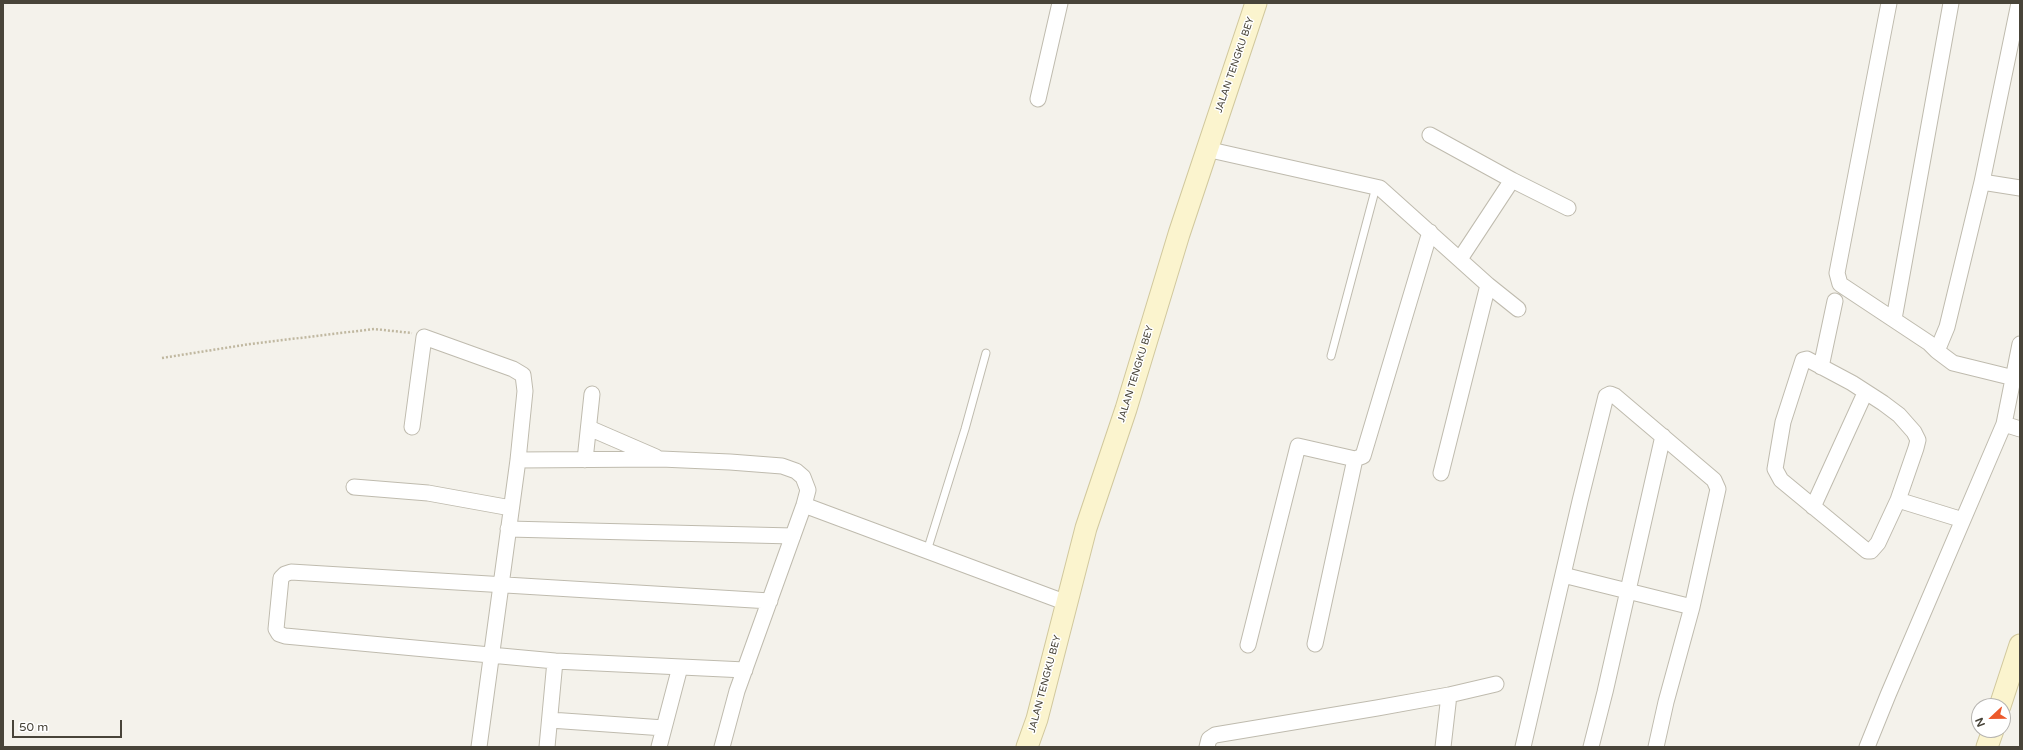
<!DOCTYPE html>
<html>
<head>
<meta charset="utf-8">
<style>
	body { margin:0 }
	#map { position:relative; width:2023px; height:750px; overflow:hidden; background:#f4f2eb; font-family:"Varela Round",sans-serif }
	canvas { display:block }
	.frame { position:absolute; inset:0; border:4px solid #484439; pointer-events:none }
	.north { position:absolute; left:1971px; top:698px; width:40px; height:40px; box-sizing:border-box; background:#fff; border:1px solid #b6b4b0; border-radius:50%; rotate:248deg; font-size:11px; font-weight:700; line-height:16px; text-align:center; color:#484439 }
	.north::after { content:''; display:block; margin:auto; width:14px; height:18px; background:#ec592b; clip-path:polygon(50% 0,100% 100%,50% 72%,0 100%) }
	.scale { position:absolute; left:12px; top:720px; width:110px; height:18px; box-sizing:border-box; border:2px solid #484439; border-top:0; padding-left:5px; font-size:12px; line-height:14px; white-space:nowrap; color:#484439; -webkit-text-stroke:3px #fff; paint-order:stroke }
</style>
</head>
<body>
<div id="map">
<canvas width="2023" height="750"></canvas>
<div class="frame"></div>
<div class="north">N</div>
<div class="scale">50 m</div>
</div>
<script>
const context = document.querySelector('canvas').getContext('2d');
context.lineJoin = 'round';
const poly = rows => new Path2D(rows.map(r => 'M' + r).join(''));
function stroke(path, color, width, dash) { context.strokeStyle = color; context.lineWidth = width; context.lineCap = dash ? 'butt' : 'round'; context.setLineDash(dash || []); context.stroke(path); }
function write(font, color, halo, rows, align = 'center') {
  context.font = font + ' "Varela Round",sans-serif'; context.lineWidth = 3; context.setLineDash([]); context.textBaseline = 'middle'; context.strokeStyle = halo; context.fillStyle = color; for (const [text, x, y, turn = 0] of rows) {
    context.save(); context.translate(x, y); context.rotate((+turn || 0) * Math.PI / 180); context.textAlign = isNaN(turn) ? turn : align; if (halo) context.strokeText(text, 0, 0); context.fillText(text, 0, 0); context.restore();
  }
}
const lane = poly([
	[1331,356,1376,187],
	[927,551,965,429,986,353]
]);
const street = poly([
	[1889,3,1837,273,1840,284,1929,343,1937,351,1947,327,1982,182,2019,3],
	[1038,99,1060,3],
	[1430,135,1512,180],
	[1206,149,1380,188,1488,285,1441,473],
	[1982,182,2020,188],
	[1460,259,1512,180,1568,208],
	[1488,285,1518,309],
	[1894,319,1951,3],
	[1937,351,1953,363,2014,378],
	[1821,367,1835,301],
	[2004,424,2020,429],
	[412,427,424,337,513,369,523,375,525,391,518,460,479,747],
	[589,428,656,457],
	[518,460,661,459,730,462,782,466,796,471,803,477,808,490,804,505,737,691,722,747],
	[585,460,592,394],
	[354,487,428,493,511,508],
	[1898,500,1916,448,1918,440,1914,432,1899,415,1883,403,1852,383,1807,359,1803,360,1783,422,1775,469,1781,480,1867,551,1871,551,1878,543,1898,500,1963,520],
	[804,505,1067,603],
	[1813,507,1865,393],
	[508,529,793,536],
	[1563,575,1692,607],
	[1315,644,1355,459],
	[1248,645,1298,446,1355,459,1363,456,1430,232],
	[745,670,555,661,285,636,279,634,276,629,281,578,285,574,291,572,770,601],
	[550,720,664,728],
	[547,747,555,661],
	[659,747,680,667],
	[1207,747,1209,739,1215,735,1377,708,1449,695,1496,684],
	[1443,747,1449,695],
	[1523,747,1580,501,1606,396,1610,394,1615,396,1714,480,1718,489,1692,607,1666,702,1656,747],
	[1591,747,1605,692,1663,436],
	[1867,747,1888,695,2004,424,2020,344]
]);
const secondary = poly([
	[2000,706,2020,645],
	[1027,747,1037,719,1086,528,1126,409,1179,234,1256,3],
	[1987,747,1993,730]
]);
stroke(lane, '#bfbbae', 9);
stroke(street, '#bfbbae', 17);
stroke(secondary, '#d1c89d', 23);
stroke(poly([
	[162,358,250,344,374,329,412,333]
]), '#c0b8a0', 2.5, [2, 2]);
stroke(lane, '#fff', 7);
stroke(street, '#fff', 15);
stroke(secondary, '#fbf4ce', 21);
write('10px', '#484439', '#fff', [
	["JALAN TENGKU BEY",1235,65,-71],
	["JALAN TENGKU BEY",1136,374,-73],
	["JALAN TENGKU BEY",1045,684,-75]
]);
</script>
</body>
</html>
